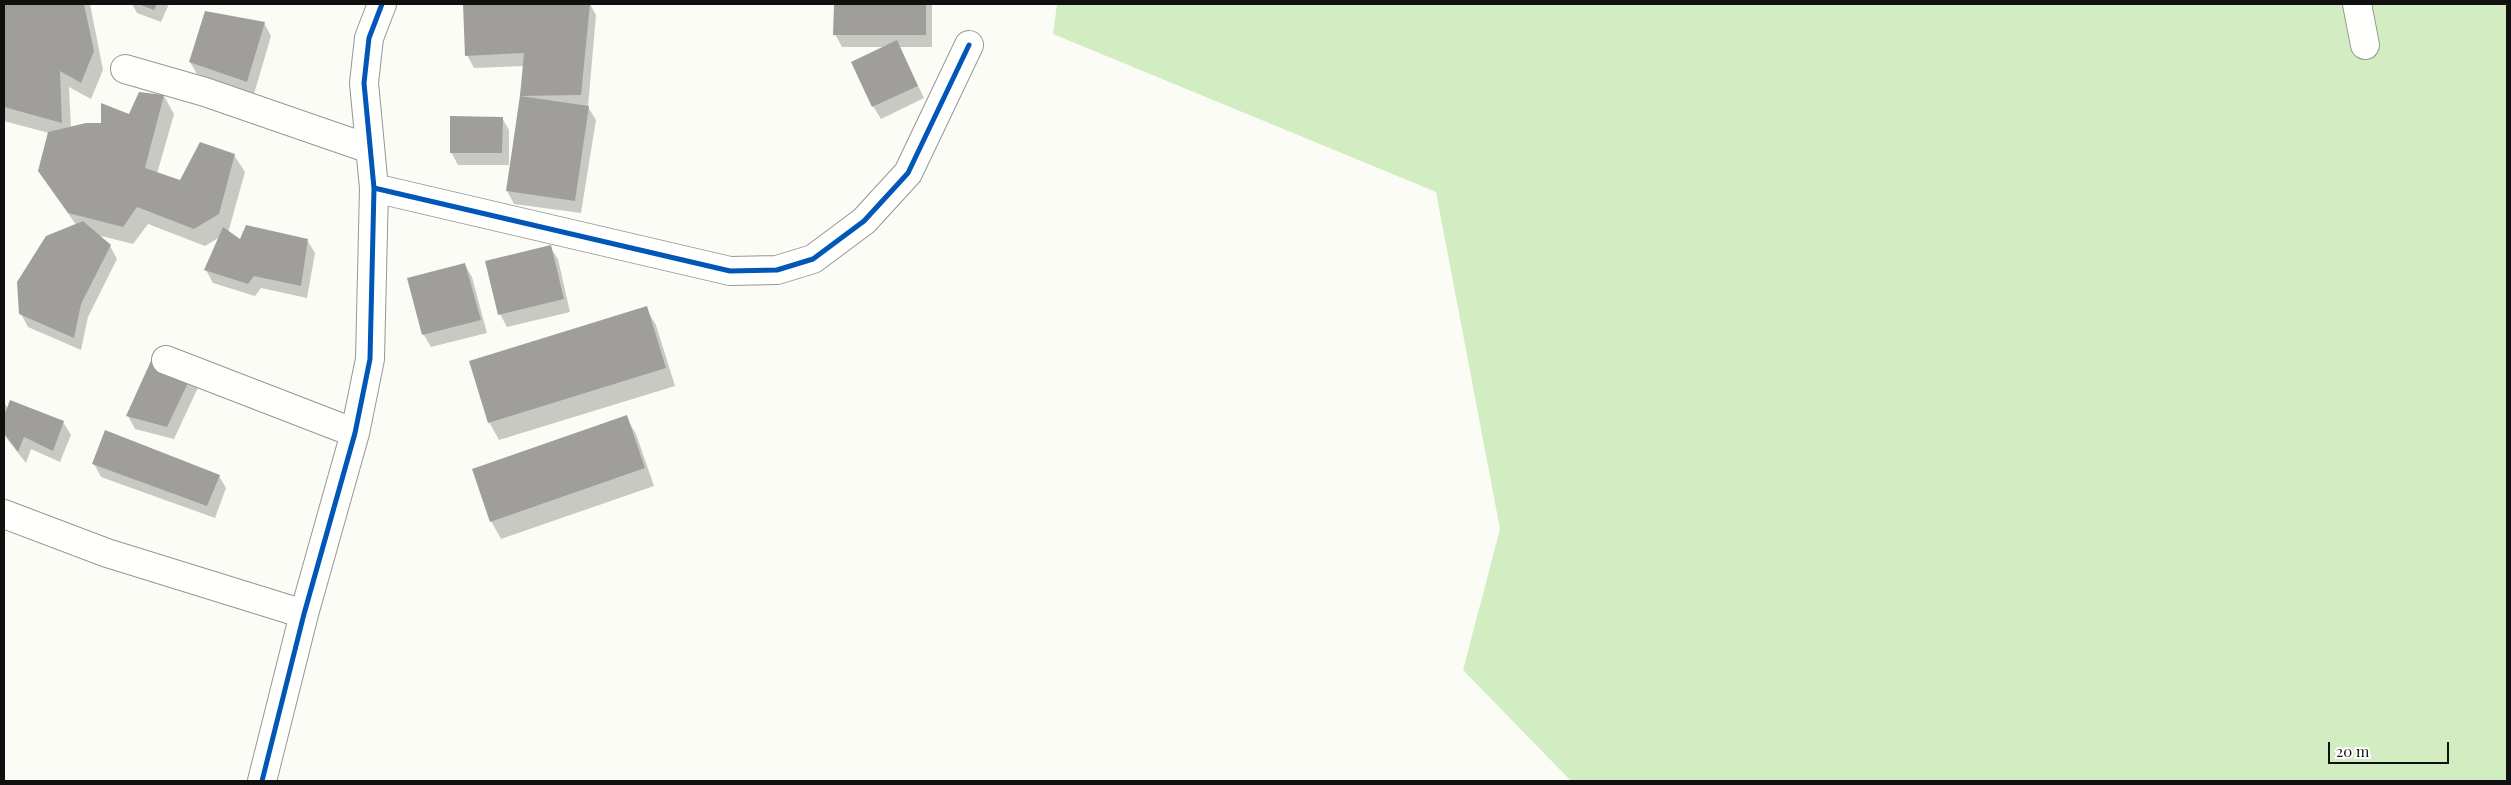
<!DOCTYPE html>
<html>
<head>
<meta charset="utf-8">
<style>
	body { margin:0 }
	#map { position:relative; width:2511px; height:785px; overflow:hidden; background:#fcfcf6; font-family:"Playfair Display",serif }
	canvas { display:block }
	.frame { position:absolute; inset:0; border:5px solid #101010; pointer-events:none }
	.scale { position:absolute; left:2328px; top:742px; width:121px; height:22px; box-sizing:border-box; border:2px solid #101010; border-top:0; padding-left:6px; font-size:15px; line-height:18px; white-space:nowrap; color:#101010; -webkit-text-stroke:4px #fff; paint-order:stroke }
</style>
</head>
<body>
<div id="map">
<canvas width="2511" height="785"></canvas>
<div class="frame"></div>
<div class="scale">20 m</div>
</div>
<script>
const context = document.querySelector('canvas').getContext('2d');
context.lineJoin = 'round';
function fillPath(path, color) { context.fillStyle = color; context.fill(path, 'evenodd'); }
const poly = rows => new Path2D(rows.map(r => 'M' + r).join(''));
function stroke(path, color, width, dash) { context.strokeStyle = color; context.lineWidth = width; context.lineCap = dash ? 'butt' : 'round'; context.setLineDash(dash || []); context.stroke(path); }
fillPath(poly([
	[1057,4,2507,4,2507,781,1571,781,1463,670,1500,529,1436,192,1053,34]
]), '#d2edc1');
fillPath(poly([
	[4,4,90,4,103,70,91,99,69,87,71,128,103,124,130,115,164,96,174,114,157,174,180,182,234,155,245,172,228,233,240,241,307,240,315,253,307,298,261,288,255,296,213,283,206,270,220,237,205,246,148,224,133,244,97,235,110,246,117,259,88,317,81,350,28,327,21,314,76,225,39,170,49,133,4,121],
	[132,4,169,4,161,22,137,13],
	[464,4,590,4,596,15,588,107,596,120,581,213,514,204,507,191,524,66,474,68,467,55],
	[835,4,932,4,932,47,899,47,924,98,881,119,873,106,886,47,842,47,835,34],
	[264,23,271,36,254,94,197,74,190,62],
	[502,118,509,130,509,165,458,165,451,152],
	[550,247,558,259,570,312,507,327,500,314],
	[465,265,472,277,487,333,431,347,424,335,409,279],
	[646,308,656,325,675,386,499,440,489,422],
	[156,354,203,377,174,439,135,429,128,416],
	[4,402,8,409,63,422,71,435,60,462,31,449,26,463,4,435],
	[626,417,636,434,654,486,501,539,491,521],
	[94,464,219,476,226,488,215,518,101,477]
]), '#0003');
fillPath(poly([
	[4,4,84,4,94,51,81,83,60,71,62,123,4,107],
	[138,4,157,4,154,10],
	[463,4,590,4,581,95,520,96,524,53,465,56],
	[834,4,926,4,926,35,833,35],
	[205,11,265,22,247,82,189,62],
	[897,40,918,86,872,107,851,62],
	[139,92,164,95,145,168,180,180,200,142,235,154,219,214,194,229,137,207,123,227,68,213,38,171,48,132,86,123,101,123,101,103,129,114],
	[520,96,589,106,575,201,506,191],
	[450,116,503,117,502,153,450,153],
	[83,221,111,245,81,304,74,338,19,314,17,282,46,236],
	[246,225,308,239,301,286,254,276,248,284,204,270,223,227,240,239],
	[551,245,564,299,498,315,485,261],
	[465,263,481,320,422,335,407,278],
	[647,306,666,368,488,423,469,361],
	[155,352,197,364,167,427,126,416],
	[10,400,64,421,53,451,24,437,18,452,4,433,4,416],
	[627,415,645,468,490,522,472,469],
	[105,430,220,475,207,506,92,464]
]), '#a09e9b');
const street = poly([
	[2357,4,2365,45],
	[125,69,205,92,370,149],
	[374,188,730,271,777,270,813,259,864,221,908,173,969,45],
	[166,360,355,433],
	[4,514,107,553,304,614],
	[262,781,304,614,355,433,370,359,374,188,364,83,369,38,382,4]
]);
stroke(street, '#969694', 30);
stroke(street, '#fffffe', 28);
stroke(poly([
	[374,188,730,271,777,270,813,259,864,221,908,173,969,45],
	[262,781,304,614,355,433,370,359,374,188,364,83,369,38,382,4]
]), '#0057b8', 5);
</script>
</body>
</html>
